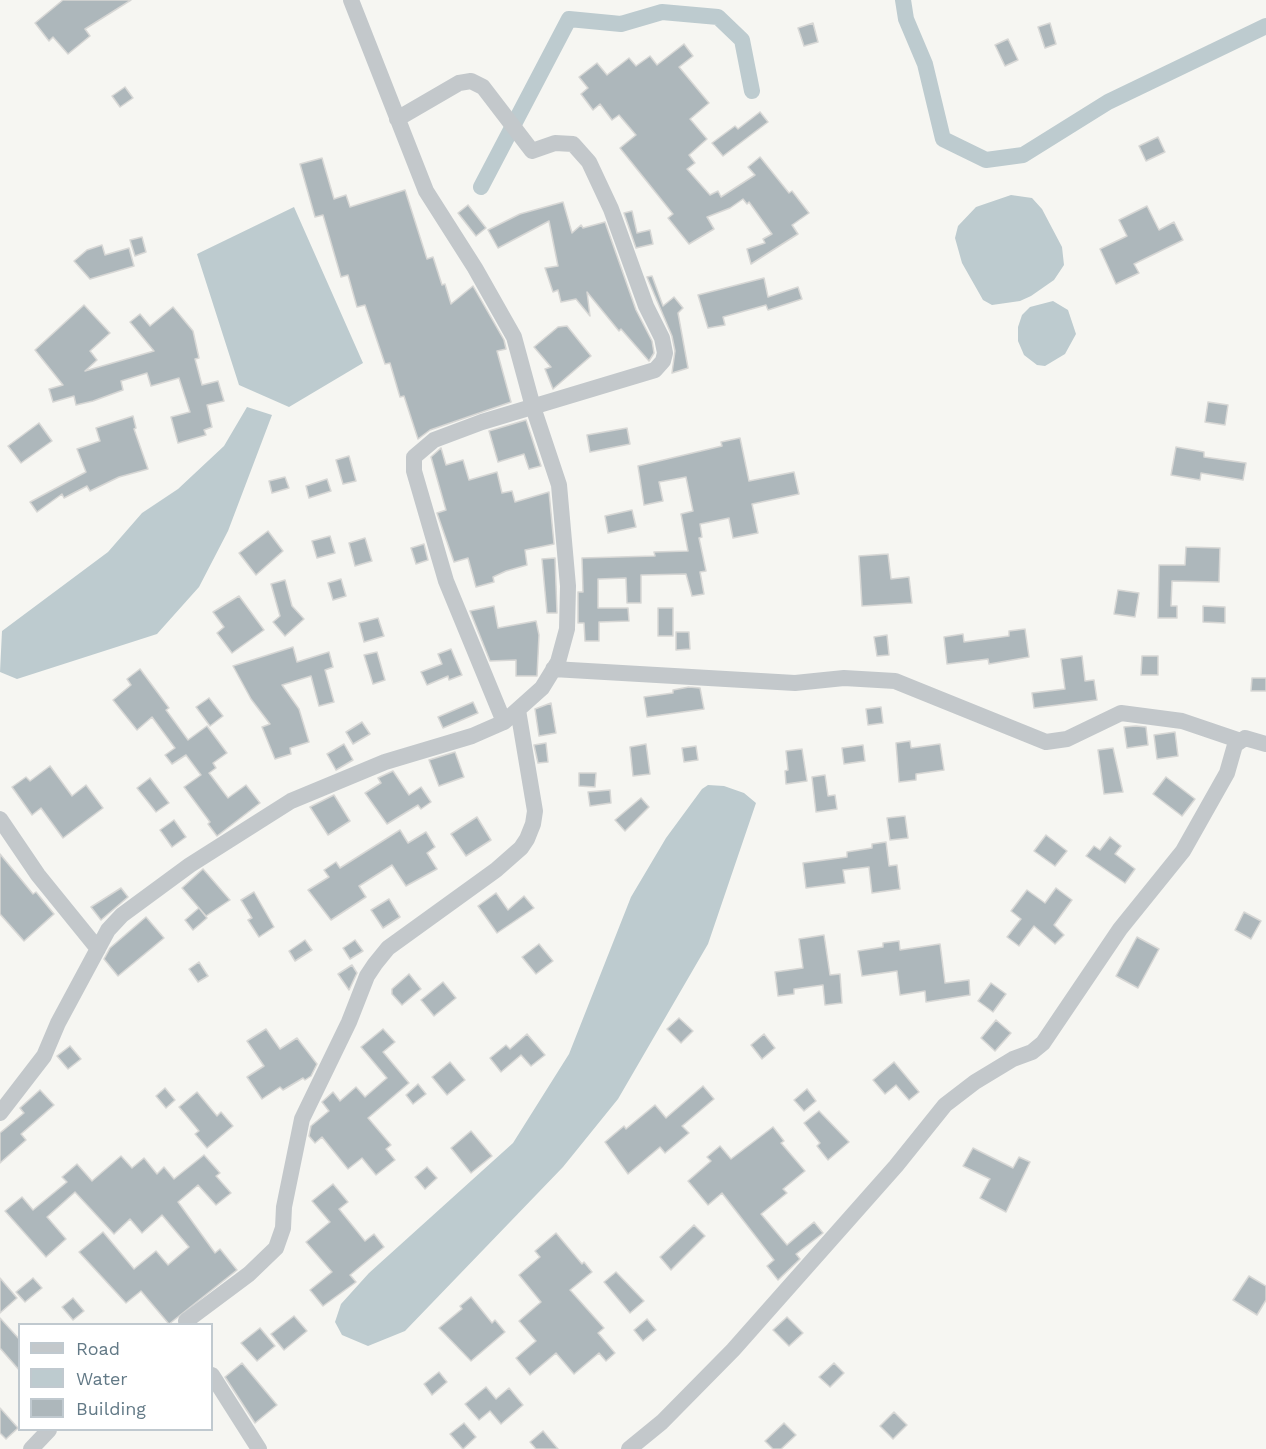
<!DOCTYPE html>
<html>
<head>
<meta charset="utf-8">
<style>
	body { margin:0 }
	#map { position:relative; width:1266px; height:1449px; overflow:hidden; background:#f6f6f2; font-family:"Work Sans",sans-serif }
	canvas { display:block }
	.legend { position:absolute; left:18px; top:1323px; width:195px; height:108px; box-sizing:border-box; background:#fff; border:2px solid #c0c9cf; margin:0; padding:8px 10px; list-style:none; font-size:18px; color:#627986 }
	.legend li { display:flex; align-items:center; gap:12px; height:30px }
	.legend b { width:30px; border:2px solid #c0c9cf }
</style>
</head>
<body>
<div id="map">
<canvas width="1266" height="1449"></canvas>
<ul class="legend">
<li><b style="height:8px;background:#c3c8cb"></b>Road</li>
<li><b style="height:16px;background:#bdcbcf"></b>Water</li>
<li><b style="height:16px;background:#adb7bb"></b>Building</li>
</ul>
</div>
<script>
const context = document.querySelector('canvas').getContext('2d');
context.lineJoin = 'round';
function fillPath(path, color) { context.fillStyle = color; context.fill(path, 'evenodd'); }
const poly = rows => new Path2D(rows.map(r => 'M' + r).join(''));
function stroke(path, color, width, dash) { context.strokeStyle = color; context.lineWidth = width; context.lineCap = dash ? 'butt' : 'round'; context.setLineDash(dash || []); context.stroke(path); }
fillPath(poly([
	[1011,195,1032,198,1042,209,1062,247,1064,265,1054,280,1031,296,1020,301,992,305,983,300,962,263,955,238,958,226,976,207],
	[294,207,363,363,289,407,239,385,197,254],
	[1053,301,1068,310,1076,334,1065,354,1045,366,1037,365,1024,355,1018,341,1018,327,1022,315,1030,307],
	[247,407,272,415,228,531,199,587,157,634,17,679,0,672,2,631,108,552,142,513,178,489,224,446],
	[708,785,724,786,744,793,756,803,708,944,618,1099,563,1167,405,1331,368,1346,342,1335,335,1322,341,1304,369,1273,513,1143,569,1054,631,897,666,838,702,789]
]), '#bdcbcf');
stroke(poly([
	[903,0,906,19,925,64,943,139,986,160,1023,155,1108,102,1266,26],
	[481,187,569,19,621,24,662,12,718,17,742,40,752,91]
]), '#bdcbcf', 16);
const building = poly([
	[63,0,131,0,85,29,90,36,68,54,53,37,49,41,35,23,63,0],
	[813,23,818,42,804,46,798,28,813,23],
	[1050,23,1056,44,1045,48,1038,27,1050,23],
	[1008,39,1018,60,1005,66,995,45,1008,39],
	[684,44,693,56,679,67,709,103,690,119,707,139,689,155,695,163,687,169,710,195,718,191,721,197,755,175,748,167,760,157,789,193,792,191,809,213,792,225,798,234,751,264,747,249,765,243,763,239,772,234,749,202,747,204,743,199,730,208,707,217,714,229,689,244,668,218,673,214,620,148,636,135,619,115,612,120,600,104,593,110,581,94,588,88,579,77,597,63,607,75,629,58,636,66,650,56,657,65,684,44],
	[125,87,133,98,120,107,112,96,125,87],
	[760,112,768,122,723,156,712,143,735,126,738,129,760,112],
	[1158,137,1165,152,1146,161,1139,146,1158,137],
	[322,158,334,199,346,195,350,207,405,190,427,259,433,257,442,285,445,284,451,304,473,286,504,340,506,349,497,351,511,402,430,430,418,439,404,396,400,397,390,363,385,364,365,305,357,307,348,275,341,277,323,215,315,217,300,164,322,158],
	[563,202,572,233,581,225,583,228,605,222,636,310,652,341,654,353,649,361,621,329,619,331,587,292,590,316,576,299,561,302,558,290,553,292,545,268,558,266,549,221,498,248,488,230,520,214,563,202],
	[468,205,486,228,476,236,458,213,468,205],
	[1147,206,1159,230,1174,222,1183,240,1134,264,1139,273,1116,284,1100,249,1127,236,1119,220,1147,206],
	[632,211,637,233,650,230,653,244,636,248,624,213,632,211],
	[142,237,146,252,135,256,130,240,142,237],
	[102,245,105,255,129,248,134,266,90,279,74,261,87,250,102,245],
	[652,276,663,306,674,297,683,308,678,313,688,368,672,373,675,351,672,336,647,277,652,276],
	[764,278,768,297,798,287,802,299,768,310,766,305,723,317,725,325,708,328,698,295,764,278],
	[84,305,110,333,90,351,97,360,85,371,154,351,130,322,140,314,150,326,173,307,193,331,199,358,195,359,202,385,218,381,224,401,207,405,212,427,204,430,206,435,178,443,171,417,190,412,179,378,151,386,147,373,121,381,123,390,93,401,76,405,74,396,53,402,49,389,63,385,35,350,84,305],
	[567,326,591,356,553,389,545,369,551,367,534,347,558,327,567,326],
	[1208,402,1228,405,1225,425,1205,422,1208,402],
	[133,416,136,428,134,429,148,469,119,477,90,491,87,486,64,498,62,494,37,512,30,502,86,472,77,449,100,441,96,428,133,416],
	[526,420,541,466,529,469,524,454,498,462,489,431,526,420],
	[39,423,52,441,21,463,8,446,39,423],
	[627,428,630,444,590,452,587,435,627,428],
	[740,438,749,481,794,472,799,494,752,504,758,533,733,538,729,518,700,524,702,537,699,538,706,571,700,572,704,594,692,596,686,574,641,575,641,603,627,603,626,578,598,579,598,608,628,608,629,621,599,622,599,641,585,641,584,623,578,623,578,592,583,592,582,558,655,556,654,552,688,551,681,514,693,511,686,477,659,482,663,501,644,505,638,466,722,446,721,442,740,438],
	[1176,447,1204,452,1204,457,1246,463,1243,480,1201,473,1200,480,1171,475,1176,447],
	[441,448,446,465,463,460,469,480,497,472,502,493,512,491,515,502,549,492,554,544,525,550,527,565,506,571,493,577,494,582,476,587,468,558,454,562,437,513,446,510,431,457,441,448],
	[349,456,356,481,343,484,336,460,349,456],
	[285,477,289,488,272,493,269,481,285,477],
	[327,479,331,491,309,498,306,486,327,479],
	[632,510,636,527,608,533,605,516,632,510],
	[268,531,283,551,256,575,239,553,268,531],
	[330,536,335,553,317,558,312,541,330,536],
	[365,538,372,561,355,566,349,543,365,538],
	[424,544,428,560,416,564,411,548,424,544],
	[1186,547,1220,548,1219,582,1172,581,1171,606,1177,606,1177,618,1158,618,1159,565,1185,565,1186,547],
	[888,554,891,579,909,577,912,603,862,606,859,556,888,554],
	[555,558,557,613,547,613,542,559,555,558],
	[341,579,346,596,333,600,328,583,341,579],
	[285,580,292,606,304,619,285,636,273,622,280,616,271,584,285,580],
	[1118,590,1139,593,1135,617,1114,614,1118,590],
	[239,596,264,630,232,653,217,633,224,627,213,612,239,596],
	[494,606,498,628,536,621,539,635,537,676,516,676,516,660,490,661,470,611,494,606],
	[1203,606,1225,607,1225,623,1203,622,1203,606],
	[658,608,673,608,673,636,658,636,658,608],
	[378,618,384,636,364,642,359,623,378,618],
	[1025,629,1029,657,989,664,988,659,947,664,944,637,963,634,964,642,1009,636,1009,631,1025,629],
	[676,632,689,632,690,649,676,650,676,632],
	[887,635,889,655,877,656,874,637,887,635],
	[293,647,297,662,329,652,333,667,325,670,334,702,319,706,311,676,282,685,299,709,309,742,290,748,291,754,275,759,262,727,270,724,251,699,233,666,293,647],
	[451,649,462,675,449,680,448,676,427,685,421,672,442,664,438,654,451,649],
	[377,652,385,680,373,684,364,655,377,652],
	[1082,656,1085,681,1094,680,1097,700,1034,708,1032,693,1065,689,1061,659,1082,656],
	[1142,656,1158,656,1158,675,1141,675,1142,656],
	[140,669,169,708,166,710,188,740,207,726,227,753,213,763,216,768,209,773,228,798,246,785,260,803,217,836,208,824,210,822,184,787,201,775,186,755,172,764,165,755,175,748,152,717,137,730,113,700,131,685,127,679,140,669],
	[1252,678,1266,678,1266,691,1251,691,1252,678],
	[689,687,700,688,704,709,647,717,644,697,673,693,673,690,689,687],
	[209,698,223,716,210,726,196,707,209,698],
	[473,702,478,713,443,728,438,717,473,702],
	[551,703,556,733,539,736,535,709,551,703],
	[881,707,883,723,868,725,866,709,881,707],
	[362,722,370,734,353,744,346,732,362,722],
	[1136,726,1146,727,1148,745,1127,748,1124,727,1136,726],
	[1175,732,1178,756,1157,759,1154,735,1175,732],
	[910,741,911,748,940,744,944,770,916,774,916,780,899,782,896,743,910,741],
	[546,743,548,762,538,763,534,745,546,743],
	[344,744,353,760,336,770,327,754,344,744],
	[646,744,650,774,633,776,630,747,646,744],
	[863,745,865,761,844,764,842,748,863,745],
	[696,746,698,760,684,762,682,748,696,746],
	[1113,748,1123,792,1104,794,1098,750,1113,748],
	[802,749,807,781,786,784,785,771,788,770,786,751,802,749],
	[455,752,464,777,439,786,429,760,455,752],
	[50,766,72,796,86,785,103,808,63,838,41,808,32,815,12,787,26,777,30,781,50,766],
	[393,771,409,795,421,787,431,802,421,809,418,805,387,824,365,793,381,783,378,778,393,771],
	[579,773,596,773,595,787,579,786,579,773],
	[825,775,828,796,835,795,837,809,816,812,812,777,825,775],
	[1166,777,1195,799,1182,816,1153,794,1166,777],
	[150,778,169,803,156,812,137,788,150,778],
	[610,790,611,803,590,806,588,792,610,790],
	[334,795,350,821,328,835,310,807,334,795],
	[641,798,649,807,625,831,615,820,641,798],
	[905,816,908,838,890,840,887,818,905,816],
	[477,817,491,840,466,856,451,834,477,817],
	[174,820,186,837,172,847,160,830,174,820],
	[400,830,408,843,426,832,435,847,427,853,437,869,406,886,392,865,359,886,366,897,331,920,308,890,329,877,324,870,336,862,340,868,400,830],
	[1046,835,1067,851,1055,866,1034,851,1046,835],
	[1110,837,1121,846,1115,854,1135,869,1125,883,1086,856,1094,846,1100,850,1110,837],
	[886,842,889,866,897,865,900,889,872,893,869,867,843,870,845,883,806,888,803,863,847,857,847,852,872,848,872,844,886,842],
	[0,854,33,894,36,892,54,914,24,941,0,914,0,854],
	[203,869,230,900,206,916,182,888,203,869],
	[121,888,128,897,101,920,91,907,121,888],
	[1056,888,1072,900,1054,925,1064,935,1055,944,1034,926,1019,946,1007,937,1021,919,1011,911,1027,890,1045,903,1056,888],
	[254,892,274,927,259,937,248,920,252,918,241,900,254,892],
	[496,893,508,910,524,896,534,908,497,933,478,906,496,893],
	[389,899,400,917,383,928,371,910,389,899],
	[199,908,207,918,193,930,185,920,199,908],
	[1244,912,1261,921,1251,939,1235,930,1244,912],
	[146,917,164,938,118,976,104,959,110,948,146,917],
	[824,935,830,975,840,974,842,1003,825,1005,823,985,794,989,794,994,778,996,775,972,803,968,799,939,824,935],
	[1137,937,1159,949,1138,988,1116,976,1137,937],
	[305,940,312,950,295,961,289,951,305,940],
	[355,940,363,951,350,959,343,948,355,940],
	[899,941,900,950,940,944,945,983,969,980,970,995,926,1002,925,991,900,995,897,971,862,976,858,951,883,947,883,943,899,941],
	[539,944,553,961,536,974,522,957,539,944],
	[199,962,208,976,198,982,189,969,199,962],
	[352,965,357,973,349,990,338,974,352,965],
	[409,974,421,989,402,1005,392,994,392,989,409,974],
	[443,982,456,998,434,1016,421,1000,443,982],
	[991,983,1006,994,993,1012,978,1001,991,983],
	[679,1018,693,1031,681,1043,667,1029,679,1018],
	[996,1020,1011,1033,995,1051,981,1038,996,1020],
	[266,1029,280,1049,297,1038,317,1064,311,1076,305,1080,303,1078,283,1090,280,1087,262,1099,247,1077,264,1066,247,1041,266,1029],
	[383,1029,395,1042,383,1052,409,1083,368,1118,391,1145,386,1149,395,1160,376,1175,362,1158,348,1169,322,1137,315,1143,309,1136,311,1126,329,1111,322,1102,333,1092,340,1101,356,1087,365,1097,387,1078,361,1047,383,1029],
	[527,1034,545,1055,531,1066,521,1055,501,1072,490,1058,506,1045,510,1049,527,1034],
	[764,1034,775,1048,762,1059,751,1045,764,1034],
	[70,1046,81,1059,68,1069,57,1056,70,1046],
	[450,1062,465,1080,447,1095,432,1077,450,1062],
	[894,1062,919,1092,909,1100,896,1085,885,1094,873,1080,894,1062],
	[418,1084,426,1094,413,1104,406,1095,418,1084],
	[703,1086,714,1099,682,1126,689,1133,665,1153,660,1147,628,1174,605,1142,624,1126,626,1129,655,1105,666,1118,703,1086],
	[165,1088,175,1100,166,1108,156,1096,165,1088],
	[807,1089,816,1101,804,1111,794,1100,807,1089],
	[40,1090,54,1105,21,1134,26,1140,0,1163,0,1133,24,1113,20,1108,40,1090],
	[197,1092,217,1116,221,1112,233,1126,207,1148,195,1134,199,1131,179,1107,197,1092],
	[819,1111,849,1142,828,1160,817,1146,820,1143,804,1123,819,1111],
	[773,1127,784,1141,781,1143,805,1171,783,1189,787,1193,761,1214,787,1245,814,1222,823,1233,796,1254,800,1259,778,1280,767,1266,774,1260,722,1193,708,1205,688,1181,711,1161,707,1157,720,1146,731,1159,773,1127],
	[471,1131,492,1156,471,1173,451,1148,471,1131],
	[973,1148,1013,1168,1019,1157,1030,1162,1006,1212,980,1198,990,1179,963,1166,973,1148],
	[204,1155,220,1173,216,1176,231,1193,216,1205,198,1185,178,1202,215,1253,220,1249,237,1270,169,1324,141,1291,126,1303,79,1252,103,1232,134,1269,156,1251,168,1265,189,1247,162,1215,142,1233,130,1219,114,1234,75,1192,47,1217,66,1239,46,1257,5,1211,22,1197,33,1210,67,1182,62,1177,77,1164,92,1181,121,1156,132,1168,144,1158,157,1174,164,1167,174,1179,204,1155],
	[427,1167,437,1178,425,1189,415,1177,427,1167],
	[333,1184,348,1202,339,1209,365,1241,374,1234,384,1247,350,1275,356,1282,323,1306,310,1290,332,1272,306,1242,330,1222,312,1201,333,1184],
	[694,1225,705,1236,671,1270,660,1257,694,1225],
	[556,1233,582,1264,584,1262,592,1272,570,1290,604,1328,598,1333,615,1353,606,1361,599,1353,574,1374,556,1353,530,1375,516,1358,536,1341,519,1321,541,1302,519,1275,540,1257,535,1251,556,1233],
	[616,1272,644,1301,630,1313,604,1282,616,1272],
	[1249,1276,1266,1286,1266,1300,1257,1315,1233,1300,1249,1276],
	[0,1278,17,1298,0,1313,0,1278],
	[33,1278,42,1288,25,1302,16,1292,33,1278],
	[471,1297,492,1323,495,1320,505,1332,471,1361,439,1328,462,1309,460,1306,471,1297],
	[73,1298,84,1311,73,1320,62,1307,73,1298],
	[294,1316,307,1331,284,1350,271,1334,294,1316],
	[787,1317,803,1333,789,1346,773,1330,787,1317],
	[0,1318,20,1340,20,1371,0,1348,0,1318],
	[647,1319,656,1330,643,1341,634,1330,647,1319],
	[260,1328,275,1346,257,1361,241,1343,260,1328],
	[242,1363,277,1405,255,1423,225,1377,242,1363],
	[834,1363,844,1373,830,1387,819,1377,834,1363],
	[439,1372,447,1382,432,1395,424,1384,439,1372],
	[486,1387,496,1399,509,1388,523,1405,501,1424,490,1411,479,1420,465,1404,486,1387],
	[0,1408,18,1428,6,1439,0,1433,0,1408],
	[894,1412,907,1425,893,1439,880,1426,894,1412],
	[464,1423,476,1437,463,1449,450,1434,464,1423],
	[784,1423,796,1435,781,1449,773,1449,765,1441,784,1423],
	[543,1431,558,1449,536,1449,530,1442,543,1431]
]);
fillPath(building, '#adb7bb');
stroke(building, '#d7d7d5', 1.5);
stroke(poly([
	[397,119,459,83,471,81,483,87,532,151,555,143,573,144,589,162,611,209,646,306,662,338,665,353,663,361,655,370,482,422,434,440,414,457,414,471,446,581,504,722],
	[553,669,795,683,844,678,895,681,1046,742,1067,739,1121,713,1182,721,1238,740],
	[0,819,38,875,98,949],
	[0,1113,44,1056,58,1023,108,930,122,915,190,865,291,801,385,762,472,736,504,722,542,688,558,662,567,629,568,586,559,485,533,407,514,337,475,268,426,191,351,0],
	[188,1324,186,1321,249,1274,276,1248,283,1228,284,1207,302,1119,349,1022,367,976,375,964,388,948,496,870,521,848,527,839,533,824,535,811,518,710],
	[212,1375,259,1449],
	[31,1449,49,1430],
	[629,1449,662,1422,733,1350,896,1166,945,1105,975,1082,1013,1059,1032,1052,1043,1043,1120,929,1183,851,1227,773,1235,745,1245,738,1266,744]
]), '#c3c8cb', 16);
</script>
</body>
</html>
